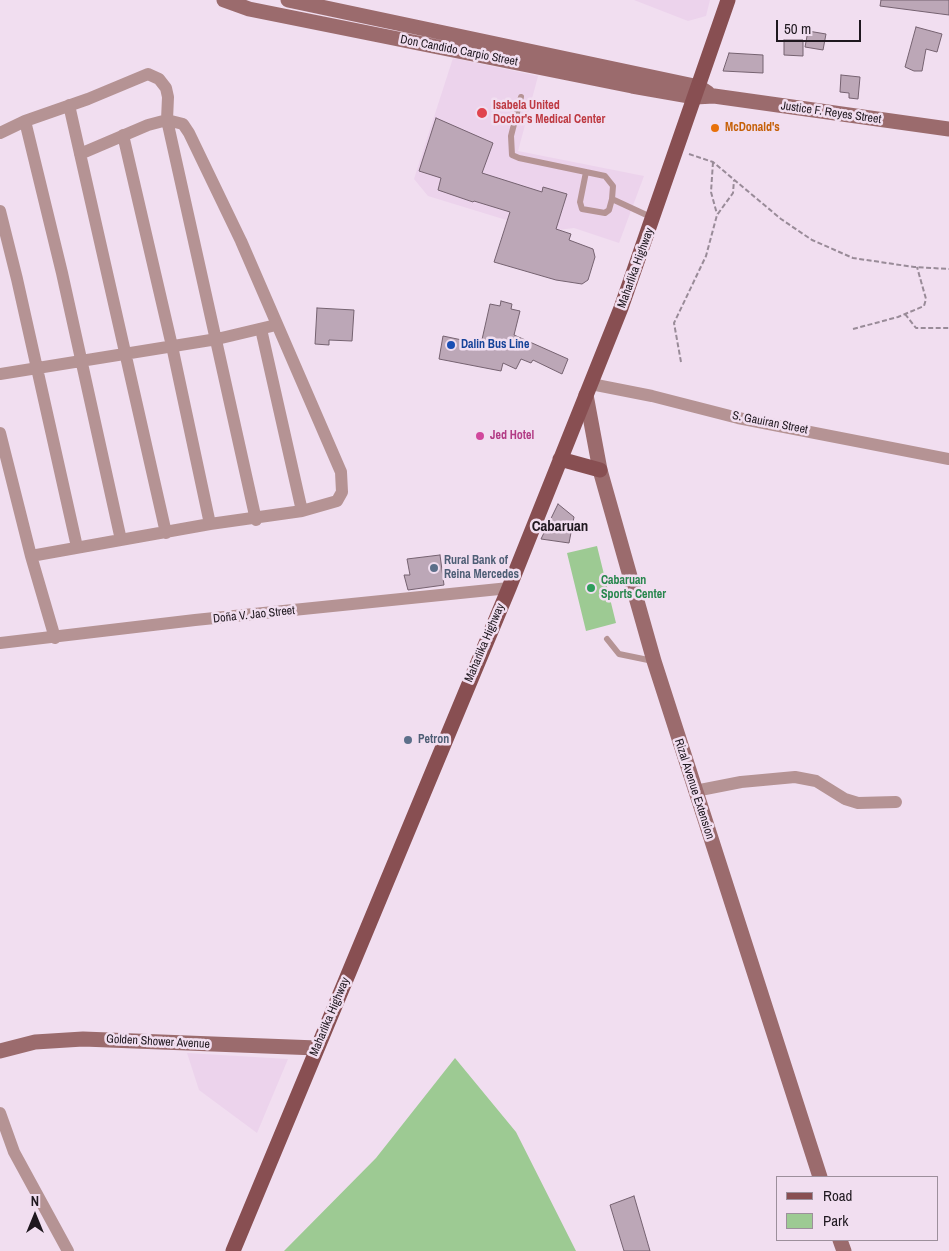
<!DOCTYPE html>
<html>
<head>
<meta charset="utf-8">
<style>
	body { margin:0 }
	#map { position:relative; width:949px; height:1251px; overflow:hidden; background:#f1def0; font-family:"Archivo Narrow",sans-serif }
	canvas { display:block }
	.legend { position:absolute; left:776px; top:1176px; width:162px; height:65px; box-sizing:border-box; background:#f1def0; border:1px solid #9d8f9c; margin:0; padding:6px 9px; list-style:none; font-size:15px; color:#1f181f }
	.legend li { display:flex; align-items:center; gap:10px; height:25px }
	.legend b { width:25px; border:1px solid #9d8f9c }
	.north { position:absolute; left:10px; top:1191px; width:50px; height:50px; -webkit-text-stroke:4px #f1def0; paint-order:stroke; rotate:0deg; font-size:14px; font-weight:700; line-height:20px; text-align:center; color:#1f181f }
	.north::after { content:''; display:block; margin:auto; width:18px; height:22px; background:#1f181f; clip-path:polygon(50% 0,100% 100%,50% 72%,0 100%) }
	.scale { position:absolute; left:776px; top:20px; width:85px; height:22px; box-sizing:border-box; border:2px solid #1f181f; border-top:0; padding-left:6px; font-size:15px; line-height:18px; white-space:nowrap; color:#1f181f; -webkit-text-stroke:4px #f1def0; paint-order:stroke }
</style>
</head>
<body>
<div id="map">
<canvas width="949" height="1251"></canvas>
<ul class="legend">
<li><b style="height:6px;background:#884f52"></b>Road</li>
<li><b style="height:14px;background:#9dca93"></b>Park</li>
</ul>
<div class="north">N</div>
<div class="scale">50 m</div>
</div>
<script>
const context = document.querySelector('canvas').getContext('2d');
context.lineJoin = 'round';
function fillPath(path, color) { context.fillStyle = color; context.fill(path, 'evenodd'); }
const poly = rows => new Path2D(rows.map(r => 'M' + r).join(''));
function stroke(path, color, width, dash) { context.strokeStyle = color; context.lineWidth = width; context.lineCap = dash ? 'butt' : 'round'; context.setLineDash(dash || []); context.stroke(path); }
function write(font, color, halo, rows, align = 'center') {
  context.font = font + ' "Archivo Narrow",sans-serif'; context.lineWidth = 5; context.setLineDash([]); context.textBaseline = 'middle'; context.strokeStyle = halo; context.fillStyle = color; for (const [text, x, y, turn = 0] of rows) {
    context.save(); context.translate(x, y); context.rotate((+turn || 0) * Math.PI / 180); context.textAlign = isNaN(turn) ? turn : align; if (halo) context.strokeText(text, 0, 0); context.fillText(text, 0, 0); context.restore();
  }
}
fillPath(poly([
	[634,0,710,0,706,16,688,21],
	[453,58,538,76,518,151,644,176,619,243,574,228,558,230,552,234,428,196,414,179],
	[187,1053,288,1059,257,1133,199,1090]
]), '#ecd3ec');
fillPath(poly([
	[597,546,616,623,586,631,567,553],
	[455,1058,516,1132,576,1251,284,1251,376,1158]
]), '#9dca93');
const building = poly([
	[881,0,949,0,949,15,880,6,881,0],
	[916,27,942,34,937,52,926,49,922,71,914,71,905,67,916,27],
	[808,31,826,34,823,50,805,47,808,31],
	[784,40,803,40,803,56,784,55,784,40],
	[729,53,763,55,763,73,723,71,729,53],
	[841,75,860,77,858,99,849,98,849,93,840,92,841,75],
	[436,118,493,143,482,173,542,192,543,187,567,194,556,229,571,234,569,240,593,249,595,257,588,280,582,284,556,280,494,262,510,212,474,201,473,202,438,190,441,178,419,171,436,118],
	[501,301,512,304,511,309,520,311,514,335,568,359,562,374,533,360,531,363,521,359,516,369,503,363,501,371,439,359,443,336,481,344,490,304,500,306,501,301],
	[317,308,354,310,352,341,329,340,329,345,315,344,317,308],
	[558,504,574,517,569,543,541,539,558,504],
	[440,555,444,585,408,590,404,575,410,575,407,559,440,555],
	[634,1196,650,1251,624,1251,610,1205,634,1196]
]);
fillPath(building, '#bca7b7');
stroke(building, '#756270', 1);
stroke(poly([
	[689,154,713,162,781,219,812,240,853,258,914,267,949,269],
	[713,162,711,192,717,214],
	[905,314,916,328,949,328],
	[853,329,898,317,924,306,926,299,917,267],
	[681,362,674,323,706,256,717,215,733,193,734,180]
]), '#998b98', 2, [5, 2.5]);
stroke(poly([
	[521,97,511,136,512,155,519,158,605,176,613,186,612,199,653,218],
	[586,172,580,202,582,209,605,213,609,210,612,199],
	[607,639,619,654,653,661]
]), '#b59394', 6);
stroke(poly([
	[69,105,166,533],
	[25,121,62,273,121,540],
	[0,133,25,121,88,99,148,74,159,79,166,88,168,97,167,120,256,520],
	[123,135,172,346,210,524],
	[0,211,17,279,77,547],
	[261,329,302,511],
	[0,374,217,339,276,325],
	[591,384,652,396,738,418,949,459],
	[0,433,31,556,55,638],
	[31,556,210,524,302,511,337,501,342,492,341,472,241,241,189,133,183,124,167,120,148,125,80,154],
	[0,643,195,620,509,588],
	[695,791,741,782,795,777,816,781,845,799,858,803,896,802],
	[0,1113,14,1152,68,1251]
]), '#b59394', 12);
stroke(poly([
	[224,0,249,9,632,86,695,97,714,96,949,129],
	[288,0,699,87,708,93],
	[586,395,600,470,654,661,820,1177],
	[0,1051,35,1042,83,1039,317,1048],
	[840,1240,844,1251]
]), '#9b6b6d', 15);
stroke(poly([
	[560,459,600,470],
	[233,1251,509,588,621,308,728,0]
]), '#884f52', 15);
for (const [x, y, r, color] of [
	[482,113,6,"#e0444e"],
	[715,128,5,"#e8710a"],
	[451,345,5,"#1a4fb4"],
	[480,436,5,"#d1479c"],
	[434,568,5,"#5c6f8a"],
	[591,588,5,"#2e9e5b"],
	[408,740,5,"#5c6f8a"]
]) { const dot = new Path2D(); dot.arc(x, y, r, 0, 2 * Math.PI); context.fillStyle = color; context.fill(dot); stroke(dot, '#f1def0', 2); }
write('12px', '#1f181f', '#f1def0', [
	["Don Candido Carpio Street",459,51,11],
	["Justice F. Reyes Street",831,113,8],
	["Maharlika Highway",636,268,-70],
	["S. Gauiran Street",770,423,11],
	["Doña V. Jao Street",254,615,-6],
	["Maharlika Highway",485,643,-67],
	["Rizal Avenue Extension",694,789,72],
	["Maharlika Highway",330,1017,-67],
	["Golden Shower Avenue",158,1042,3]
]);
write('bold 12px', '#be3a42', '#f1def0', [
	["Isabela United",493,106],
	["Doctor's Medical Center",493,120]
], 'left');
write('bold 12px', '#c56008', '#f1def0', [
	["McDonald's",725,128]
], 'left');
write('bold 12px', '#164399', '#f1def0', [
	["Dalin Bus Line",461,345]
], 'left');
write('bold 12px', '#b23c85', '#f1def0', [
	["Jed Hotel",490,436]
], 'left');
write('bold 12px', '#4e5e75', '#f1def0', [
	["Rural Bank of",444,561],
	["Reina Mercedes",444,575],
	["Petron",418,740]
], 'left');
write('bold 12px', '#27864d', '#f1def0', [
	["Cabaruan",601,581],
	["Sports Center",601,595]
], 'left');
write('bold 15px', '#1f181f', '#f1def0', [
	["Cabaruan",560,527]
]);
</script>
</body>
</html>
